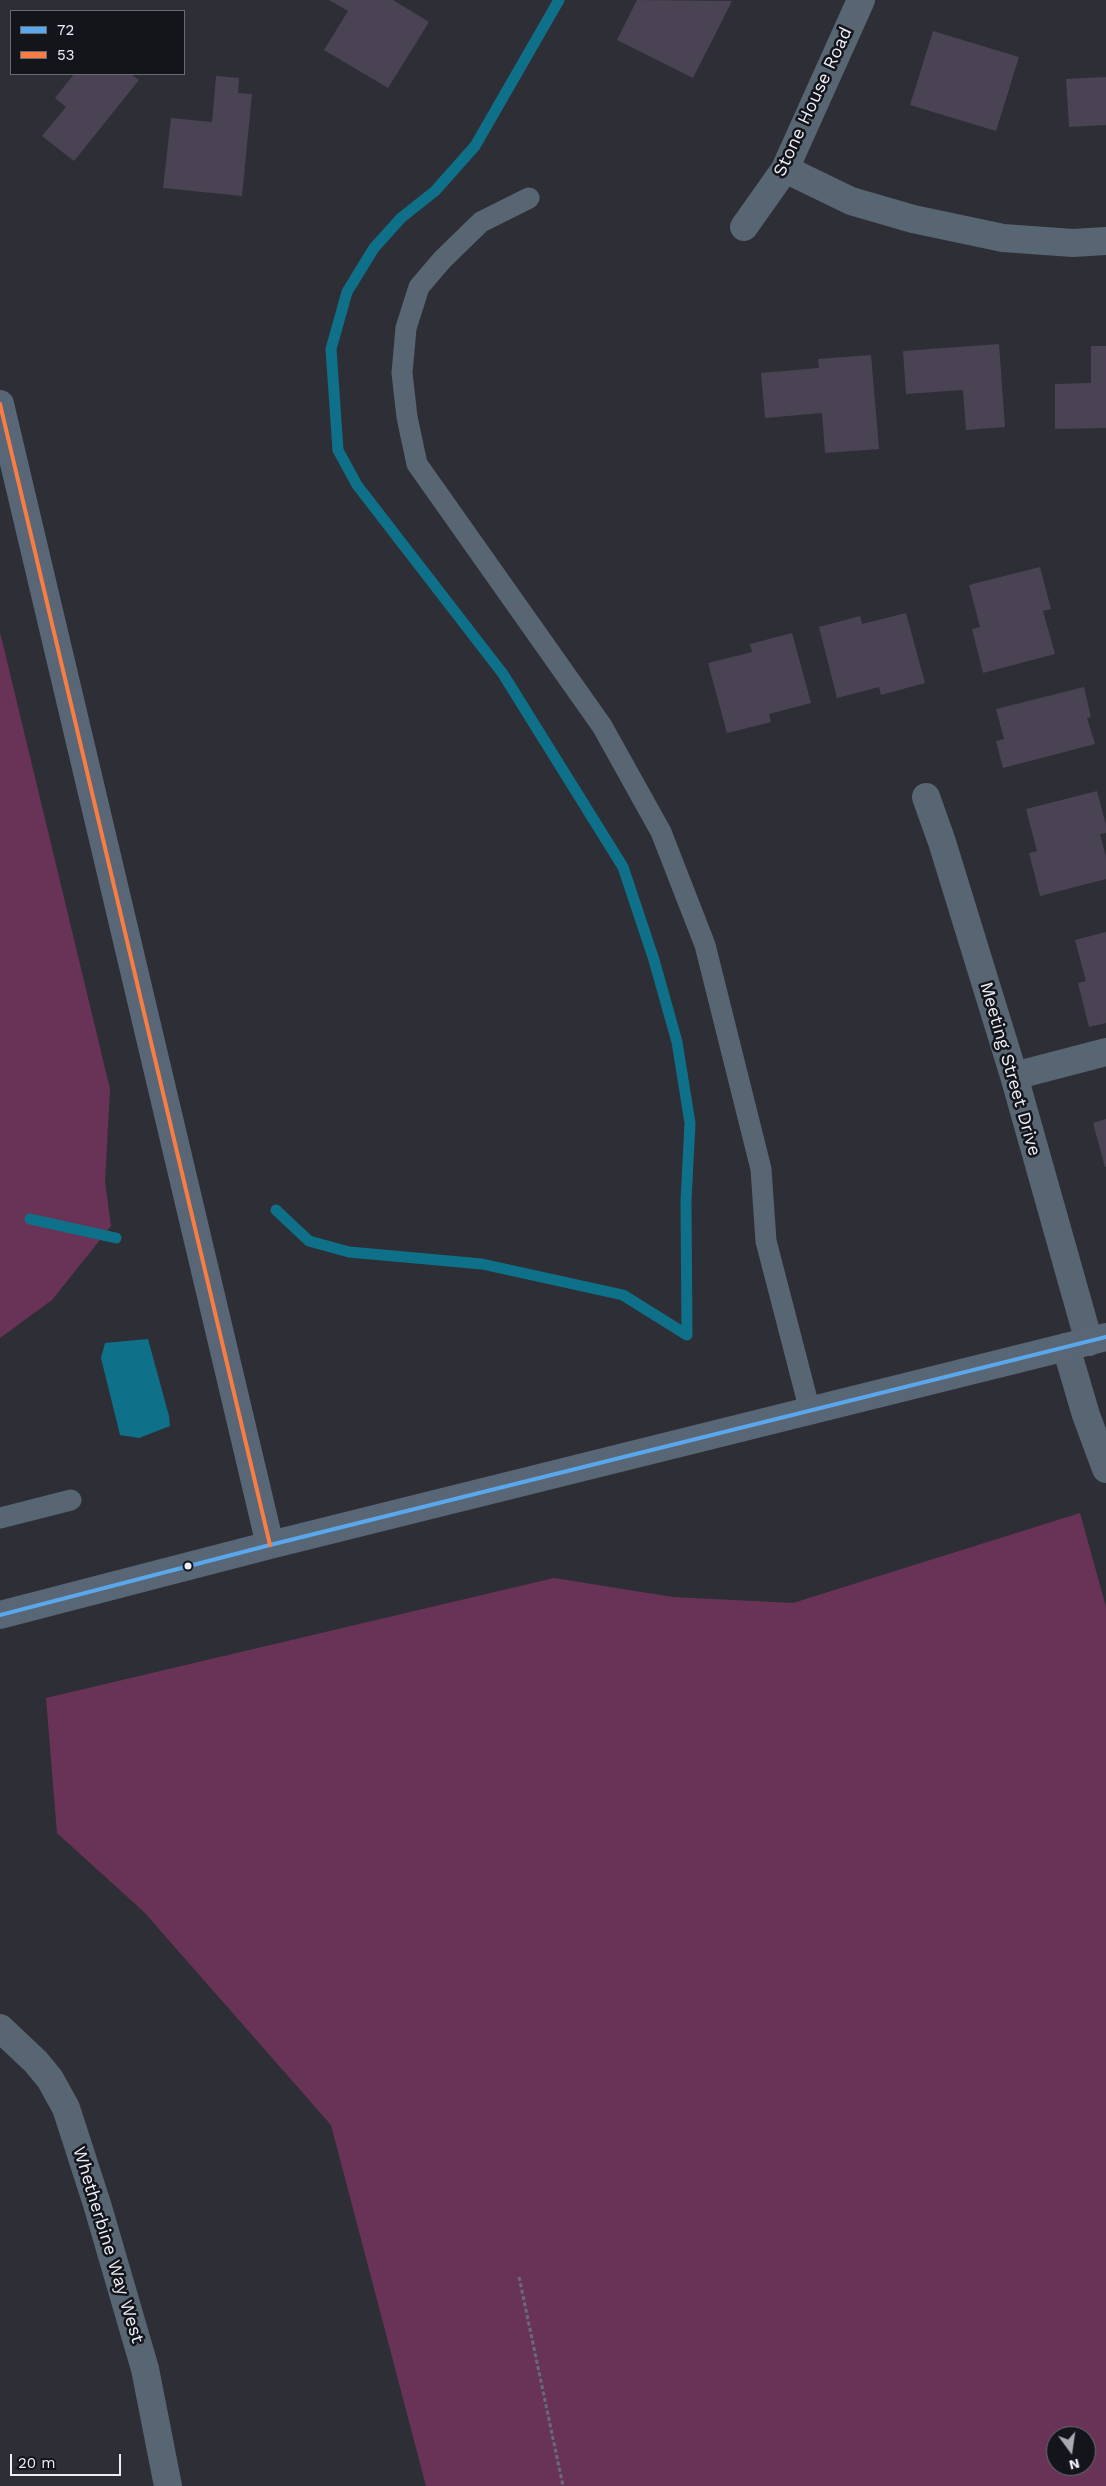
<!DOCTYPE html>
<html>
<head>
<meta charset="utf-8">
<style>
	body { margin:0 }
	#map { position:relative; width:1106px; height:2486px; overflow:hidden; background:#2e2f36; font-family:"Work Sans",sans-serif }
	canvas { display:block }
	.legend { position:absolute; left:10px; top:10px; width:175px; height:65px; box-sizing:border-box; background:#14151b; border:1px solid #6a6b73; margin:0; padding:6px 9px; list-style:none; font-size:15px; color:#ecedf7 }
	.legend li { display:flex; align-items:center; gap:10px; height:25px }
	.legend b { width:25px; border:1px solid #6a6b73 }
	.north { position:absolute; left:1046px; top:2426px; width:50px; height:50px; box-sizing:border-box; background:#14151b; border:1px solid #6a6b73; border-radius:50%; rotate:166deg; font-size:14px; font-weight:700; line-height:20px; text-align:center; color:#ecedf7 }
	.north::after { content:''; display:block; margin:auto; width:18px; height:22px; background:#aaaab3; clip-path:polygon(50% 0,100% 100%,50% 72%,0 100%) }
	.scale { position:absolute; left:10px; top:2454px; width:111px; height:22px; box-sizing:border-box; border:2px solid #ecedf7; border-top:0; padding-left:6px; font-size:15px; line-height:18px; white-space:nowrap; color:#ecedf7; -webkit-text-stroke:4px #14151b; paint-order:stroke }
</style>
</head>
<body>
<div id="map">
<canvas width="1106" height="2486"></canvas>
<ul class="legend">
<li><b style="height:6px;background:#5aa8eb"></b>72</li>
<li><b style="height:6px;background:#f77d43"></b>53</li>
</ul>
<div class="north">N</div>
<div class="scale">20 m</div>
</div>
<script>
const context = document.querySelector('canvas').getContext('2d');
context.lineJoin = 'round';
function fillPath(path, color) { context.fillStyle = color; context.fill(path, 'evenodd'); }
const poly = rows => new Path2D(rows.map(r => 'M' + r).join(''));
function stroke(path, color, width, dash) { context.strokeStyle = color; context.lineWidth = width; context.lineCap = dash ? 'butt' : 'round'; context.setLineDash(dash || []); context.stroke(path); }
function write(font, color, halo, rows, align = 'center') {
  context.font = font + ' "Work Sans",sans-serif'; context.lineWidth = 5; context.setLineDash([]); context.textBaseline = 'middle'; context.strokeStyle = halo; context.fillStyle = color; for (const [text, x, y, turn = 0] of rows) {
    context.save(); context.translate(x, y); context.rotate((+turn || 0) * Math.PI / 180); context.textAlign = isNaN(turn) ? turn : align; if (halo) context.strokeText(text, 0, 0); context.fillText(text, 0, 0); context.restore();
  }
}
fillPath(poly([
	[0,632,110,1089,105,1182,111,1226,52,1300,0,1338],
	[1080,1513,1106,1607,1106,2486,426,2486,331,2125,144,1912,57,1833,46,1698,554,1578,673,1597,793,1603],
	[1056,2436,1086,2436,1086,2466,1056,2466]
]), '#693357');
fillPath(poly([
	[148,1339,169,1416,170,1426,139,1438,120,1435,101,1358,105,1343]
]), '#0e7189');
stroke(poly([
	[559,0,475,146,435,191,401,218,374,248,347,292,331,349,338,450,357,485,503,674,623,867,654,960,677,1042,690,1123,686,1201,687,1335],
	[276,1210,309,1241,349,1252,482,1264,623,1295,687,1335],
	[30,1219,116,1238]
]), '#0e7189', 11);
fillPath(poly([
	[329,0,393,0,429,22,388,88,324,50,348,11],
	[637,0,732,1,693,78,617,40],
	[933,31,1019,57,996,131,910,105],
	[74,74,131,74,139,80,74,161,42,136,66,107,55,98],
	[216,76,239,78,238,93,252,94,242,196,163,188,171,118,212,122],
	[1106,77,1106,125,1069,127,1066,79],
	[999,344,1005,427,966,430,963,390,906,394,903,351],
	[1091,346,1106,346,1106,428,1055,429,1055,384,1091,383],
	[871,355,879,449,825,453,822,413,765,418,761,373,819,368,818,359],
	[1040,567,1051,609,1043,611,1055,654,983,673,972,629,980,627,969,585],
	[906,613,925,683,881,695,879,687,837,698,819,627,860,616,862,624],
	[792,633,811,703,769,714,771,722,727,733,708,663,752,652,750,644],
	[1084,687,1091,717,1087,718,1095,744,1003,768,996,741,1004,739,996,709],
	[1097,791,1106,825,1106,833,1100,834,1106,857,1106,879,1040,896,1029,853,1037,851,1026,809],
	[1106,932,1106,1023,1089,1027,1078,983,1086,981,1075,940],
	[1106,1119,1106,1167,1105,1167,1093,1123]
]), '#4a4353');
stroke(poly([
	[519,2277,563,2486]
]), '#656c76', 3, [4, 2.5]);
stroke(poly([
	[529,198,481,222,442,260,419,287,406,328,402,373,407,417,417,464,602,726,661,832,705,945,761,1169,766,1241,810,1411],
	[0,1518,71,1500]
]), '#586572', 21);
stroke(poly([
	[785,169,851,201,913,219,1003,238,1073,243,1106,241],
	[744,227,785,169,861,0],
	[926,797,942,842,1014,1076,1089,1342],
	[1014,1076,1106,1052],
	[1066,1347,1086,1415,1106,1469],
	[0,2028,36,2062,50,2079,66,2108,97,2204,145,2369,168,2486]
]), '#586572', 28);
stroke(poly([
	[0,404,270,1545],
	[0,1615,270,1545,1106,1337]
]), '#596676', 28);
stroke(poly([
	[0,1615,270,1545,1106,1337]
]), '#5aa8eb', 4);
stroke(poly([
	[0,404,270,1545]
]), '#f77d43', 4);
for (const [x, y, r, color] of [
	[188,1566,4.5,"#ecedf7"]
]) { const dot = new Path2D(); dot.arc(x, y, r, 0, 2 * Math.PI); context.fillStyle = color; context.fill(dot); stroke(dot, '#14151b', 2); }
write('18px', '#ecedf7', '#14151b', [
	["Stone House Road",813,102,-65],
	["Meeting Street Drive",1010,1069,74],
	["Whetherbine Way West",108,2245,73]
]);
</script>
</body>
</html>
